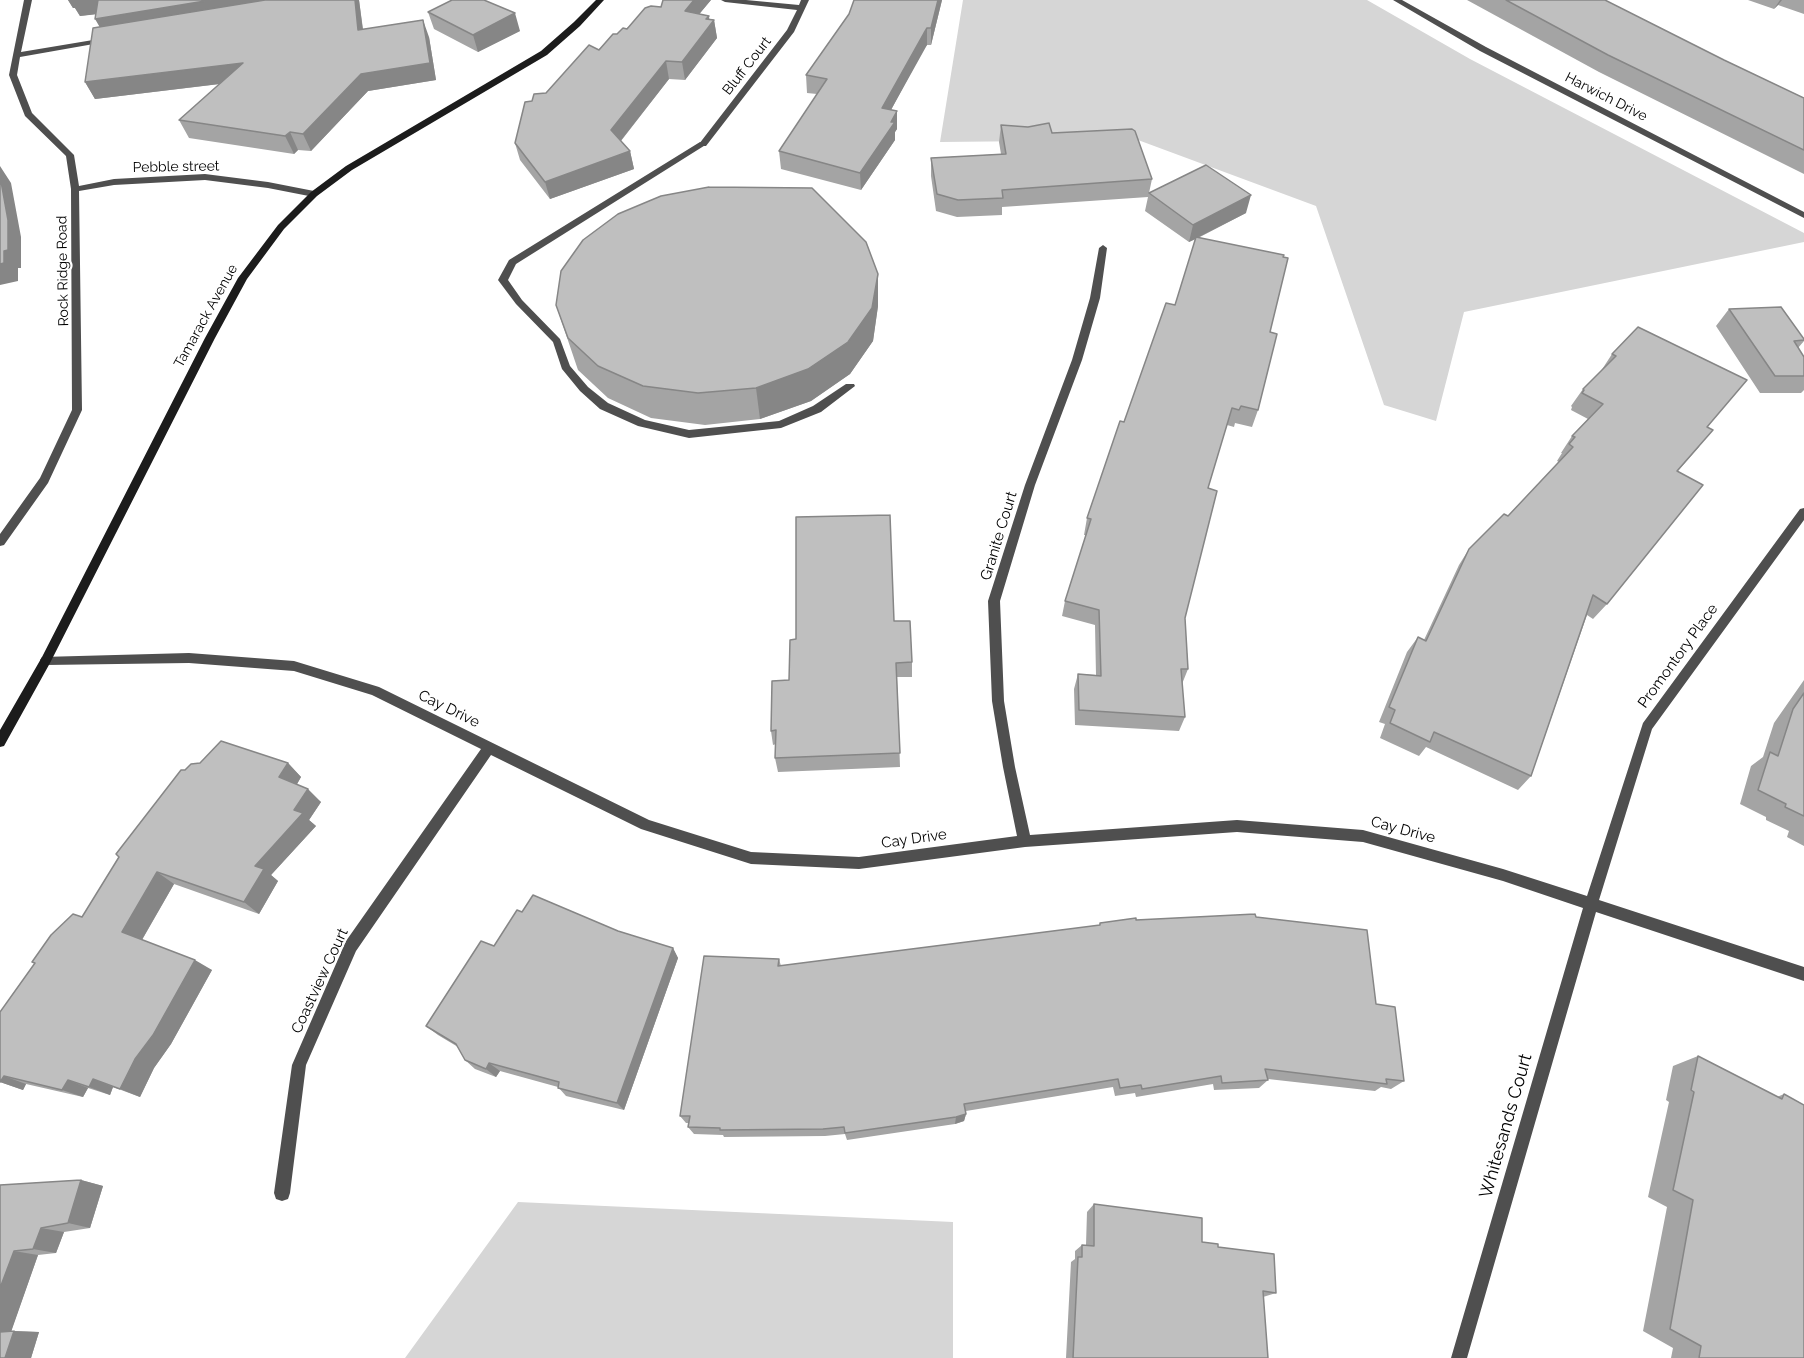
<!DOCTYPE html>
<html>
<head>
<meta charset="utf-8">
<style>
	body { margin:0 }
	canvas { display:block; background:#fff }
</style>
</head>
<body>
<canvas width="1804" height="1358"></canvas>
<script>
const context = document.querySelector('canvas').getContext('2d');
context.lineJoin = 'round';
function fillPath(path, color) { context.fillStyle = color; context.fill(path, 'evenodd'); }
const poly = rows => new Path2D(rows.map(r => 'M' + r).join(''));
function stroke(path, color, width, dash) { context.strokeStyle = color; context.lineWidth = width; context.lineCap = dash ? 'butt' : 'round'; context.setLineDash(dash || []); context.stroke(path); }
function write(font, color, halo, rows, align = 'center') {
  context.font = font + ' Raleway,sans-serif'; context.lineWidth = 4.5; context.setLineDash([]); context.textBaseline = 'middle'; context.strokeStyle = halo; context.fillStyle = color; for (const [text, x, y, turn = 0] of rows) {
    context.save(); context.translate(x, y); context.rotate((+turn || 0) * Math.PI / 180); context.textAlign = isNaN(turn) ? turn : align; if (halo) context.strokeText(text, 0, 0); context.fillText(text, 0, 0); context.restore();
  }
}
fillPath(poly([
	[963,0,1367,0,1470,59,1804,233,1804,242,1464,312,1436,421,1384,405,1316,206,1138,140,940,142],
	[518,1202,953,1222,953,1358,405,1358]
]), '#d6d6d6');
fillPath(poly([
	[700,142,707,144,516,264,508,280,522,300,560,339,570,366,588,387,608,403,645,420,689,430,779,421,813,406,846,384,854,384,855,386,821,412,781,428,689,438,638,426,600,409,580,391,562,369,553,342,516,304,498,280,509,260,700,142]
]), '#4f4f4f');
fillPath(poly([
	[24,0,32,0,21,52,105,38,109,40,105,42,20,57,17,75,32,113,74,155,79,186,114,179,205,174,268,182,314,191,318,194,314,197,268,188,205,180,114,185,79,191,82,410,48,483,4,545,0,546,0,534,40,478,72,410,71,189,66,156,25,116,9,75,24,0],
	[721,0,746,0,799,5,801,0,809,0,794,32,706,146,703,146,699,144,787,30,797,10,725,2,721,0],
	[1393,0,1402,0,1486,47,1804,212,1804,218,1480,51,1393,0],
	[1103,245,1107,248,1100,298,1082,360,1035,485,1000,601,1004,701,1015,767,1030,835,1237,820,1363,830,1503,869,1587,896,1643,723,1800,509,1804,508,1804,520,1652,729,1599,900,1804,967,1804,981,1596,912,1467,1358,1451,1358,1583,908,1503,881,1363,842,1237,832,1025,847,859,869,751,864,641,829,491,755,356,951,306,1065,290,1193,288,1199,282,1201,276,1199,274,1193,292,1065,346,941,481,749,372,695,294,671,189,663,46,665,42,663,40,660,42,657,189,653,294,661,379,687,649,820,751,852,859,857,1017,836,1003,767,992,701,988,601,1025,485,1072,360,1090,298,1099,248,1103,245]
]), '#4f4f4f');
fillPath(poly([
	[596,0,604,0,580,26,547,55,352,170,317,196,284,229,247,279,215,338,50,663,4,746,0,747,0,730,42,657,205,338,238,278,278,225,311,192,346,166,541,51,574,22,596,0]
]), '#1c1c1c');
fillPath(poly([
	[68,0,359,0,363,29,429,37,436,80,368,91,311,151,298,150,294,154,189,138,179,120,220,84,95,99,85,82,100,27,95,14,80,16,75,8,73,8],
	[663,0,711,0,699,14,709,16,709,19,714,20,717,38,685,80,669,79,621,141,630,151,634,169,550,199,520,160,515,143,532,101,546,93,617,34,661,7],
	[942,0,931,45,927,45,923,50,891,110,897,111,897,129,895,132,895,140,861,190,781,169,779,151,817,94,807,93,806,75,849,14],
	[1467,0,1605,0,1724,60,1804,98,1804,174,1599,72],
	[1748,0,1804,0,1804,14,1778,5,1774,9],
	[428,12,520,31,478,52,434,29],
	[1001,125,1052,133,1152,179,1149,193,1246,213,1198,238,1270,332,1258,410,1252,427,1235,423,1234,427,1227,425,1208,488,1185,618,1188,669,1182,684,1185,717,1179,731,1075,725,1074,689,1078,674,1096,675,1095,625,1062,616,1065,601,1086,535,1084,535,1087,518,1124,422,1175,305,1196,239,1189,242,1145,211,1148,197,1002,207,1002,215,957,217,936,211,931,176,931,158,1001,154,999,142],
	[556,305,878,306,873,341,850,374,811,401,760,419,705,425,651,418,608,398,578,370],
	[1729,309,1804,339,1804,341,1798,348,1804,357,1804,390,1801,393,1760,393,1716,326],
	[1638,327,1707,427,1699,447,1677,472,1607,604,1593,619,1587,615,1531,776,1518,790,1426,747,1419,756,1380,738,1385,724,1379,722,1407,652,1418,637,1424,640,1459,565,1469,549,1508,516,1559,462,1557,461,1562,453,1561,453,1572,436,1588,419,1571,410,1572,407,1571,406,1583,389,1601,371,1612,354],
	[894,621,912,662,912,677,897,677,900,767,778,772,775,758,776,744,773,745,771,731,789,680,796,639],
	[1804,680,1804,846,1787,837,1789,831,1766,820,1766,817,1740,804,1751,766,1763,757,1774,723],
	[288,763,301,777,297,784,321,802,309,820,316,826,271,875,278,881,259,914,174,884,142,940,212,970,171,1044,154,1068,140,1097,113,1087,110,1095,88,1088,83,1097,26,1084,23,1090,0,1082,82,917],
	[522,912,618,931,673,948,678,958,624,1110,566,1096,558,1087,500,1071,496,1077,475,1069,465,1060,458,1047,438,1035,426,1026,494,946],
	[1256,917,1376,1004,1404,1081,1391,1089,1381,1087,1375,1091,1268,1079,1268,1080,1259,1088,1214,1090,1213,1084,1136,1097,1135,1093,1115,1096,1113,1087,966,1111,966,1114,964,1121,955,1124,847,1140,845,1134,825,1136,724,1137,723,1135,694,1134,688,1127,689,1123,686,1123,680,1116,779,959,781,966,1099,926,1100,923,1136,920],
	[1698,1056,1777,1097,1784,1094,1804,1358,1671,1358,1673,1348,1643,1331,1667,1207,1648,1197,1669,1102,1666,1100,1673,1066],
	[81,1180,103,1186,90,1228,64,1232,56,1253,38,1255,11,1331,39,1332,31,1358,0,1358,0,1185],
	[1094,1204,1218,1247,1276,1293,1263,1297,1268,1358,1066,1358,1071,1262,1075,1259,1075,1251,1082,1245,1086,1245,1087,1212]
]), '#a4a4a4');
fillPath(poly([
	[68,0,101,0,108,13,80,16,75,8,73,8],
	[211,0,322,0,105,36,95,19],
	[355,0,359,0,365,47,358,30],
	[694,0,711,0,687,29,685,11],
	[938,0,942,0,931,45,931,28],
	[1780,0,1782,0,1778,5,1774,9],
	[515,13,520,31,478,52,473,35],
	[709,16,710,26,714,20,717,38,685,80,682,62],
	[423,20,429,37,436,80,368,91,311,151,303,134,361,74],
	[927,28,927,45,882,126,882,108],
	[666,61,669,79,615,148,611,130],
	[243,63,252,80,95,99,85,82],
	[897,111,897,129,895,132,895,140,861,190,860,173],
	[290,132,298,150,294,154,285,136],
	[630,151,634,169,550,199,545,182],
	[0,166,11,183,21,237,21,268,18,268,18,281,0,285],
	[1251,195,1246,213,1189,242,1193,225],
	[878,274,878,306,873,341,850,374,811,401,760,419,756,388],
	[288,763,301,777,293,791,279,777],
	[308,789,321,802,309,820,316,826,271,875,278,881,259,914,244,902,255,866],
	[157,872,174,884,140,943,122,932],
	[673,948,678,958,624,1110,617,1103],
	[195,960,212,970,171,1044,154,1068,140,1097,120,1089,135,1059],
	[489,1063,500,1071,496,1077,486,1069],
	[4,1076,26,1084,23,1090,0,1082],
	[93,1079,113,1087,110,1095,89,1087],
	[68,1080,88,1088,83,1097,62,1090],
	[966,1114,964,1121,955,1124,956,1117],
	[81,1180,103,1186,90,1228,68,1223],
	[41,1228,64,1232,56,1253,33,1249],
	[14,1251,38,1255,10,1335,0,1334,0,1288],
	[14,1331,39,1332,31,1358,5,1358]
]), '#868686');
const building = poly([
	[98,0,211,0,95,19,98,0],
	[265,0,355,0,358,30,423,20,430,63,361,74,303,134,290,132,285,136,179,120,243,63,85,82,93,28,265,0],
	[452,0,484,0,515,13,473,35,428,12,452,0],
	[663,0,694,0,685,11,709,16,706,19,714,20,682,62,666,61,611,130,630,151,545,182,515,143,525,102,532,101,534,94,546,93,589,45,599,50,613,34,617,34,623,28,627,29,645,8,651,6,661,7,663,0],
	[854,0,938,0,931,28,927,28,924,33,882,108,897,111,891,122,895,122,860,173,779,151,827,79,806,75,849,14,854,0],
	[1506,0,1605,0,1724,60,1804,98,1804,150,1608,55,1506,0],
	[1049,123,1052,133,1132,129,1135,131,1152,179,1002,190,1003,198,958,200,937,194,931,158,1006,154,1001,125,1028,127,1049,123],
	[1206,165,1251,195,1193,225,1149,193,1206,165],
	[0,176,8,220,8,250,4,251,4,263,0,264,0,176],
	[709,187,812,188,866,242,878,274,872,308,848,342,808,369,756,388,698,393,643,386,598,366,568,338,556,305,561,271,583,240,618,214,661,196,709,187],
	[1196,237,1284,255,1283,257,1288,258,1270,332,1277,334,1258,410,1241,406,1239,410,1232,408,1208,488,1217,491,1185,618,1188,669,1181,669,1185,717,1079,710,1078,674,1101,676,1099,610,1065,601,1091,519,1087,518,1120,421,1124,422,1166,303,1175,305,1196,237],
	[1781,307,1804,339,1804,340,1794,341,1804,357,1804,376,1775,376,1729,309,1781,307],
	[1638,327,1747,380,1707,427,1713,430,1677,471,1703,485,1607,604,1593,595,1531,776,1434,732,1430,742,1390,723,1395,710,1389,707,1418,637,1426,641,1469,549,1504,514,1508,516,1573,447,1569,444,1575,437,1572,436,1603,404,1582,393,1584,390,1583,389,1616,356,1612,354,1638,327],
	[890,515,894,621,910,621,912,662,896,663,900,753,775,758,776,730,771,731,772,681,789,680,790,640,796,639,796,517,890,515],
	[1804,693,1804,816,1785,807,1786,804,1758,790,1770,752,1778,756,1793,709,1804,693],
	[221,741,288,763,279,777,308,789,294,810,303,813,255,866,264,869,244,902,157,872,122,932,195,960,153,1035,135,1059,120,1089,93,1079,89,1087,68,1080,62,1090,4,1076,0,1082,0,1012,35,963,32,962,51,935,73,914,82,917,119,857,116,854,181,770,185,770,191,764,200,763,221,741],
	[533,895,618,931,673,948,617,1103,558,1088,559,1082,489,1063,486,1069,465,1060,456,1044,426,1026,481,941,494,946,517,910,522,912,533,895],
	[1255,914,1256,917,1367,930,1376,1004,1395,1007,1404,1081,1386,1079,1387,1084,1265,1069,1268,1080,1222,1083,1221,1076,1142,1089,1141,1085,1120,1088,1118,1079,964,1104,966,1114,956,1117,845,1133,844,1127,823,1129,720,1130,720,1128,688,1127,690,1116,680,1116,704,956,779,959,778,966,1100,925,1100,923,1136,918,1136,920,1255,914],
	[1698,1056,1782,1099,1784,1094,1804,1105,1804,1358,1699,1358,1701,1346,1670,1329,1693,1200,1673,1190,1694,1092,1691,1090,1698,1056],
	[81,1180,68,1223,41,1228,33,1249,14,1251,0,1288,0,1185,81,1180],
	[1094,1204,1202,1218,1202,1242,1218,1244,1218,1247,1274,1254,1276,1293,1263,1291,1268,1358,1073,1358,1078,1257,1082,1257,1082,1245,1094,1246,1094,1204],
	[14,1331,5,1358,0,1358,0,1332,14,1331]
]);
fillPath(building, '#bfbfbf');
stroke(building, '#868686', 1.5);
write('14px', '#000', '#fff', [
	["Bluff Court",747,66,-52],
	["Harwich Drive",1606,97,27],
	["Pebble street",176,167,-1],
	["Rock Ridge Road",63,271,-91],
	["Tamarack Avenue",206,316,-61]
]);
write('15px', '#000', '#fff', [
	["Granite Court",999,536,-73],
	["Promontory Place",1678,656,-54],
	["Cay Drive",449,709,26],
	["Cay Drive",1403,830,15],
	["Cay Drive",914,839,-8],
	["Coastview Court",320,981,-65]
]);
write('18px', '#000', '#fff', [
	["Whitesands Court",1506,1126,-74]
]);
</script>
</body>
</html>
